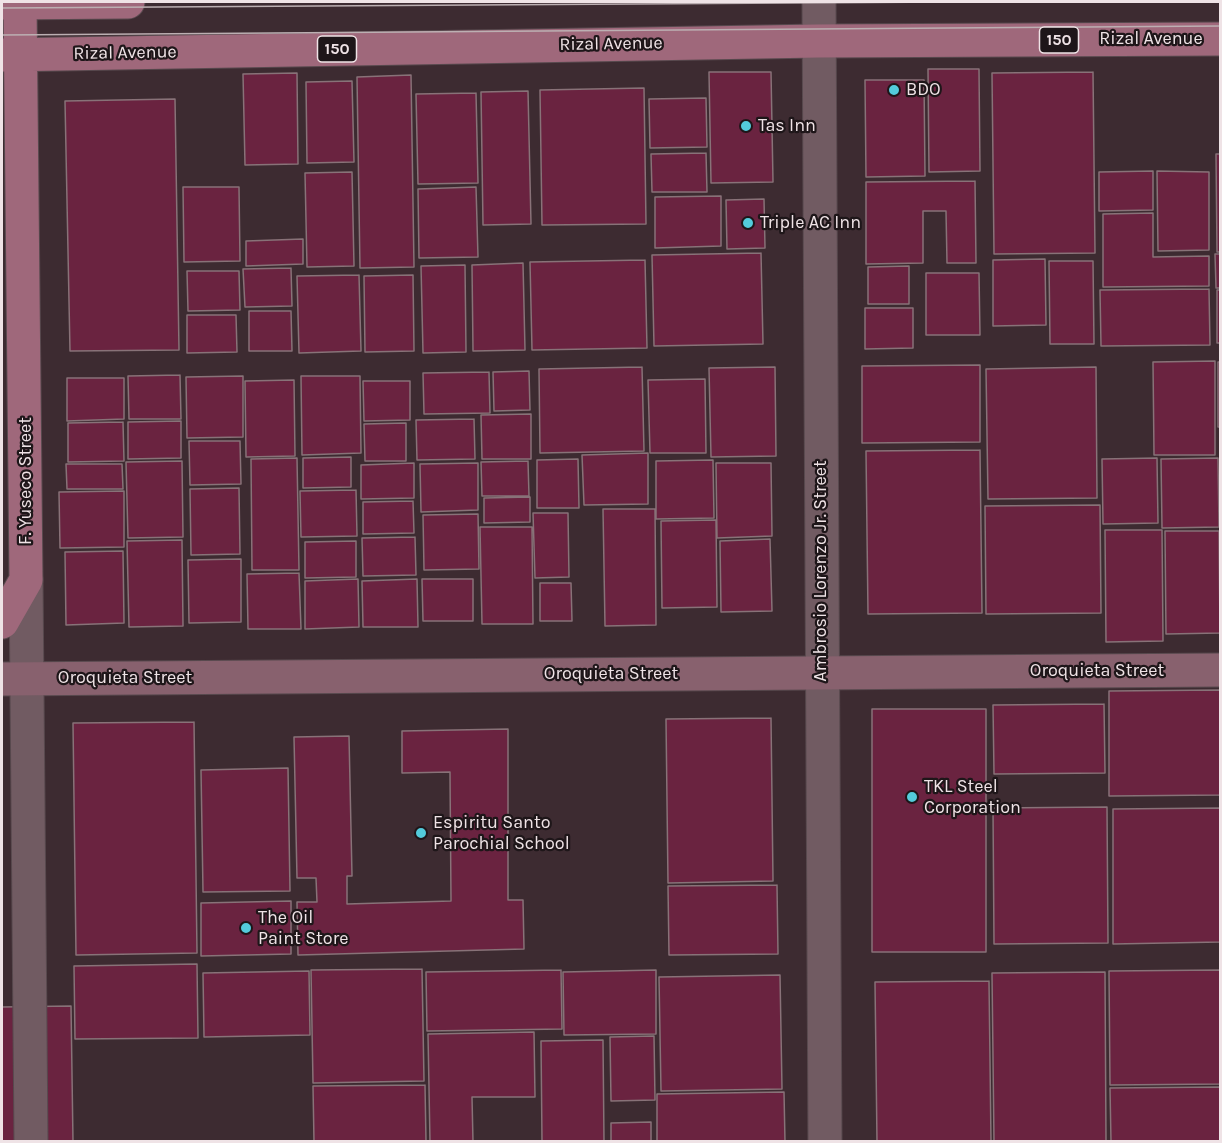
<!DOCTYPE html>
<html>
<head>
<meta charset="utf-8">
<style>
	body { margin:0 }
	#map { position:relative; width:1222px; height:1143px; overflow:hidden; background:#3d2b31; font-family:Karla,sans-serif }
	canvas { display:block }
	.frame { position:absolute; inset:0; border:3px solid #efe3e6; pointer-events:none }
</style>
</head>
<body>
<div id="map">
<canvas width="1222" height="1143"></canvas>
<div class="frame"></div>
</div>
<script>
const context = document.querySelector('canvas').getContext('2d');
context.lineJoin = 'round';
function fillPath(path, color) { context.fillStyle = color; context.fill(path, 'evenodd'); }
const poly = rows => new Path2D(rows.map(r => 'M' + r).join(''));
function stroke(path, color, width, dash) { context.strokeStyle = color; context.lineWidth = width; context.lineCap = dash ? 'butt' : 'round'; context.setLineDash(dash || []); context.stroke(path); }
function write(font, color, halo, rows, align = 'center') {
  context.font = font + ' Karla,sans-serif'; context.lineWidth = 4.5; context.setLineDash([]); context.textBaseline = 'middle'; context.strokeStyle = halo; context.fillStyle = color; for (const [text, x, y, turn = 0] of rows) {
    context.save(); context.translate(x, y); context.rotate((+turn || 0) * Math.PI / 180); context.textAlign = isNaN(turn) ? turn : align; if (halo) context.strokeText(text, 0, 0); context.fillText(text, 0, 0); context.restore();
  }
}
const building = poly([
	[928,69,979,69,980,171,929,172,928,69],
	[709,72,771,72,773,182,711,183,709,72],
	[1093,72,1095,253,994,254,992,73,1093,72],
	[297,73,298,164,245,165,243,74,297,73],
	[411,75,414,267,360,268,357,77,411,75],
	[865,80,924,80,925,176,866,177,865,80],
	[352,81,354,162,307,163,306,82,352,81],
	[644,88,646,224,542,225,540,90,644,88],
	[528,91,531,224,483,225,481,92,528,91],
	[476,93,478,183,418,184,416,94,476,93],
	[706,98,707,147,650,148,649,99,706,98],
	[175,99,179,350,70,351,65,101,175,99],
	[706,153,707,192,652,192,651,154,706,153],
	[1216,154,1220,154,1220,252,1217,252,1216,154],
	[1153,171,1153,210,1099,211,1099,172,1153,171],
	[1157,171,1209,172,1209,250,1158,251,1157,171],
	[352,172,354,266,307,267,305,173,352,172],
	[975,181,976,263,947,263,946,211,923,211,923,263,866,264,866,182,975,181],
	[183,187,239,187,240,261,184,262,183,187],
	[476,187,478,257,419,258,418,189,476,187],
	[721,196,721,246,655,248,655,197,721,196],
	[764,199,765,248,727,249,726,200,764,199],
	[1153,213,1153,257,1209,256,1209,286,1103,287,1103,214,1153,213],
	[303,239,303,264,246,266,246,241,303,239],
	[761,253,763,344,654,346,652,255,761,253],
	[1215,254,1220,254,1220,288,1216,288,1215,254],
	[1045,259,1046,325,993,326,993,260,1045,259],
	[645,260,647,348,532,350,530,262,645,260],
	[1049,261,1093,261,1094,344,1050,344,1049,261],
	[523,263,525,350,473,351,472,265,523,263],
	[465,265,466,352,423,353,421,266,465,265],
	[909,266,909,304,868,304,868,267,909,266],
	[291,268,292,306,245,307,243,269,291,268],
	[187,271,239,271,240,310,188,311,187,271],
	[926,273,979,273,980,335,926,335,926,273],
	[359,275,361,351,299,353,297,276,359,275],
	[413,275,414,351,365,352,364,276,413,275],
	[1209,289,1210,345,1101,346,1100,290,1209,289],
	[1217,290,1220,290,1220,343,1217,343,1217,290],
	[865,308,913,308,913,348,865,349,865,308],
	[249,311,291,311,292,351,249,351,249,311],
	[187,315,236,315,237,352,187,353,187,315],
	[1215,361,1215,455,1154,455,1153,362,1215,361],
	[1218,362,1220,362,1220,427,1218,427,1218,362],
	[980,365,980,442,862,443,862,366,980,365],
	[642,367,644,451,540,453,539,369,642,367],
	[775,367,776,456,711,457,709,368,775,367],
	[1096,367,1097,498,988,499,986,369,1096,367],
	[529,371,530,410,494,411,493,372,529,371],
	[489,372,490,413,424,414,423,373,489,372],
	[180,375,181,419,129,419,128,376,180,375],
	[243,376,243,437,187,438,186,377,243,376],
	[301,376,360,376,361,453,302,455,301,376],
	[67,378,124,378,124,419,67,421,67,378],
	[705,379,706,453,650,453,648,380,705,379],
	[294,380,295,456,246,457,245,381,294,380],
	[363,381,410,381,410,420,364,421,363,381],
	[531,414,531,459,482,459,481,415,531,414],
	[474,419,475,459,417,460,416,420,474,419],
	[181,421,181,458,128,459,128,422,181,421],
	[123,422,124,461,68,462,68,423,123,422],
	[406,423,406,461,365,461,364,424,406,423],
	[189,441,240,441,241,484,190,485,189,441],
	[980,450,982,613,868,614,866,451,980,450],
	[648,453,648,504,584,505,582,455,648,453],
	[351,457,351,487,303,488,303,458,351,457],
	[297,458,299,570,252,570,251,459,297,458],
	[1157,458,1158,523,1103,524,1102,459,1157,458],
	[1218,458,1219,527,1162,528,1161,459,1218,458],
	[578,459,579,508,537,508,537,460,578,459],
	[713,460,714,518,656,519,656,461,713,460],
	[182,461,183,537,128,538,126,462,182,461],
	[528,461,529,496,482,496,481,462,528,461],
	[414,463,414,498,361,499,361,465,414,463],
	[478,463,478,510,421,512,420,464,478,463],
	[716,463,771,463,772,536,717,538,716,463],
	[66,464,122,464,123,489,67,489,66,464],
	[239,488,240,554,191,555,190,489,239,488],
	[356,490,357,536,301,537,300,491,356,490],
	[124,491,124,547,60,548,59,492,124,491],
	[530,497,530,522,484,523,484,498,530,497],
	[413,501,414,533,363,534,363,502,413,501],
	[1100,505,1101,613,986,614,985,506,1100,505],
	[603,509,655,509,656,625,605,626,603,509],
	[533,513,568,513,569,577,535,578,533,513],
	[478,514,479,569,424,570,423,515,478,514],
	[716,520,717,607,662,608,661,521,716,520],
	[480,527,532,527,533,624,482,624,480,527],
	[1105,530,1162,530,1163,641,1106,642,1105,530],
	[1165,531,1219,531,1220,633,1166,634,1165,531],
	[415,537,416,575,363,576,362,538,415,537],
	[770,539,772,611,721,612,720,541,770,539],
	[182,540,183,626,129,627,127,541,182,540],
	[356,541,356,577,305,578,305,542,356,541],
	[123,551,124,623,66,625,65,552,123,551],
	[241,559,241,622,189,623,188,560,241,559],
	[299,573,301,629,248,629,247,574,299,573],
	[358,579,359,627,305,629,305,581,358,579],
	[417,579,418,627,363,627,362,581,417,579],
	[422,579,473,579,473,621,423,621,422,579],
	[540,583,571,583,572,621,540,621,540,583],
	[1220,690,1220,795,1109,796,1109,691,1220,690],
	[1104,704,1105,773,994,774,993,705,1104,704],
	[872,709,986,709,986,952,872,952,872,709],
	[771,718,773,881,668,883,666,719,771,718],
	[194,722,197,953,76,955,73,723,194,722],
	[508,729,508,900,523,900,524,949,298,955,297,902,317,902,316,878,297,878,294,737,349,736,352,876,347,876,347,904,451,901,450,772,402,773,402,731,508,729],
	[288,768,290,891,203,892,201,770,288,768],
	[1107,807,1108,943,994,944,993,808,1107,807],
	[1220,808,1220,942,1113,944,1113,809,1220,808],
	[777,885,778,954,669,955,668,886,777,885],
	[291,901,291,954,201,956,201,903,291,901],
	[197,964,198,1038,75,1039,74,966,197,964],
	[422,969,424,1081,313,1083,311,970,422,969],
	[561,970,562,1029,427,1031,426,972,561,970],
	[656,970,656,1034,564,1035,563,972,656,970],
	[1220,970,1220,1084,1110,1085,1109,971,1220,970],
	[309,971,310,1035,204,1037,203,973,309,971],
	[1105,972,1106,1142,994,1142,992,973,1105,972],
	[780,975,782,1089,661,1091,659,977,780,975],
	[989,981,991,1142,877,1142,875,982,989,981],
	[71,1006,73,1142,2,1142,2,1007,71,1006],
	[534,1032,535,1097,472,1097,473,1142,430,1142,428,1034,534,1032],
	[654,1036,655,1100,611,1101,610,1037,654,1036],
	[603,1040,604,1142,542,1142,541,1041,603,1040],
	[425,1085,426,1142,314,1142,313,1086,425,1085],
	[1220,1087,1220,1142,1111,1142,1110,1088,1220,1087],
	[784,1092,785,1142,657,1142,657,1094,784,1092],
	[651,1122,651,1142,611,1142,611,1123,651,1122]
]);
fillPath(building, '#6a2340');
stroke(building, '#887278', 1.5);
const street = poly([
	[819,2,825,1142],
	[26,580,31,1142]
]);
const secondary = poly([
	[2,679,1220,670]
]);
const primary = poly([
	[2,3,128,2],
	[2,55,818,41,1220,39],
	[2,622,26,580,20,3]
]);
stroke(street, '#58494e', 35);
stroke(secondary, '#58494e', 35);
stroke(primary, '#58494e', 35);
stroke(street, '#715b62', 33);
stroke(secondary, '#88616e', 33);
stroke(primary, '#9f687b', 33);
stroke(poly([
	[2,8,949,2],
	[2,35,1220,26]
]), '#bcafb2', 1.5);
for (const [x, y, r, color] of [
	[894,90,6,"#53cbdb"],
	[746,126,6,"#53cbdb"],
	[748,223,6,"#53cbdb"],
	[912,797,6,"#53cbdb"],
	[421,833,6,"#53cbdb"],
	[246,928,6,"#53cbdb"]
]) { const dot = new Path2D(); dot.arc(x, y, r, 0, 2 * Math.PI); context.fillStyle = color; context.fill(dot); stroke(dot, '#1e1619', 2); }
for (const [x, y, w] of [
	[1059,40,39],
	[337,49,39]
]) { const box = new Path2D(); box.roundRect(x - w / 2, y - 13, w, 26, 4.5); context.fillStyle = '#1e1619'; context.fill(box); stroke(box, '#efe3e6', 1.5); }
write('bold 16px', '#efe3e6', null, [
	["150",1059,40],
	["150",337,49]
]);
write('18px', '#efe3e6', '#1e1619', [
	["Rizal Avenue",1151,39],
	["Rizal Avenue",611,44,-1],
	["Rizal Avenue",125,53,-1],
	["F. Yuseco Street",26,481,-90],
	["Ambrosio Lorenzo Jr. Street",821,571,-90],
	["Oroquieta Street",1097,671],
	["Oroquieta Street",611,674],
	["Oroquieta Street",125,678]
]);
write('18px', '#efe3e6', '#1e1619', [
	["BDO",906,90],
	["Tas Inn",758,126],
	["Triple AC Inn",760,223],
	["TKL Steel",924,787],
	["Corporation",924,808],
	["Espiritu Santo",433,823],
	["Parochial School",433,844],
	["The Oil",258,918],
	["Paint Store",258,939]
], 'left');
</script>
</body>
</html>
